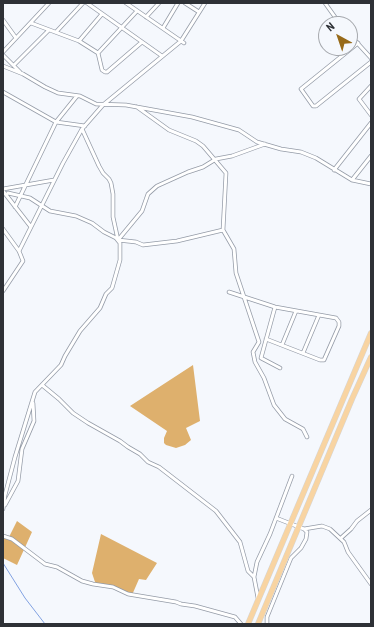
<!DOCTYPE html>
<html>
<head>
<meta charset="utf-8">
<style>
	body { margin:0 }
	#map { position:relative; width:374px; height:627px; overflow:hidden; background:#f5f8fd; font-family:"Roboto Condensed",sans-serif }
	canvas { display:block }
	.frame { position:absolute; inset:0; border:4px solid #2e3136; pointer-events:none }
	.north { position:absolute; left:318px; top:16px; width:40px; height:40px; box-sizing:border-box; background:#f5f8fd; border:1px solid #a5a8ad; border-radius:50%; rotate:320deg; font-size:11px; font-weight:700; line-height:16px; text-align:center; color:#2e3136 }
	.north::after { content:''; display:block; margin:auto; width:14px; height:18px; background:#976a19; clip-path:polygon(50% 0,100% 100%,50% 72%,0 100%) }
</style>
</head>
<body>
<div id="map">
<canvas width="374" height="627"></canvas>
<div class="frame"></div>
<div class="north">N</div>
</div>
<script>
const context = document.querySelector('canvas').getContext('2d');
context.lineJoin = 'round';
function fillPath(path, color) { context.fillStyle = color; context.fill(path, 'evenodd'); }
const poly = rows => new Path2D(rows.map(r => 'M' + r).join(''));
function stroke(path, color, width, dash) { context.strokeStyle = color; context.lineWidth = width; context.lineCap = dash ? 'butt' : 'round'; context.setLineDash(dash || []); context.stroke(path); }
fillPath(poly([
	[193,365,200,421,186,428,191,440,185,445,176,448,166,445,164,443,164,438,167,431,130,406],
	[17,521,32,532,17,565,3,558,3,536,9,537],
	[101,534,157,563,146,580,139,579,132,595,116,588,96,585,92,573]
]), '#deb06d');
stroke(poly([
	[3,563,25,598,45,624]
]), '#81a1e1', 1);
const minor = poly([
	[87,3,162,56],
	[126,3,184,43],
	[185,3,199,12],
	[325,3,340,24],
	[146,17,159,3],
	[3,20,16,38],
	[31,23,79,41,98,53,102,70,105,72,107,72,142,42],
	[163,28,178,3],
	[56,32,83,3],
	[350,35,371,58],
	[79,41,102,14],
	[358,43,301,89,313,106,316,106,371,62],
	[3,52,49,3],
	[98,53,137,11],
	[3,55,20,72],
	[14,65,49,30],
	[3,66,23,74,45,87,58,93,80,96,96,104,126,105,192,117,239,130,257,142,281,149,301,152,316,158,352,180,371,184],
	[371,86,359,99,371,115],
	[3,92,56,122,85,126],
	[137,107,169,130,196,141,203,146,226,173,223,230,234,249,236,273,259,342,253,352,255,362,264,378,274,405,285,419,303,429,307,437],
	[82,129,99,166,103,173,109,179,111,183,113,194,113,217,118,240],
	[334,170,371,123],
	[352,180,371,156],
	[3,189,54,180],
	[3,191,31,227],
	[15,207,56,122,77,96],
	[3,229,19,251,23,261,3,291],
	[118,240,142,211,148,194,157,186,188,172,203,167,216,159,232,156,265,144],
	[118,240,136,242,143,245,177,241,223,230],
	[19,251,63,163,82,129,103,105,181,41,205,3],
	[229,292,275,307,336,318,339,322,339,326,324,360,320,360,266,339],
	[275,307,261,358,280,368],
	[282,345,296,311],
	[303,353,319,315],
	[42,385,59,399,73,413,88,423,120,441,128,447,140,454,148,462,159,467,216,511,240,542,248,571,254,577],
	[5,505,18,481,22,449,34,421,33,403],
	[3,509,5,495,15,457,35,392,61,365,65,356,80,331,100,308,106,294,112,288,120,260,120,243,116,238,104,232,92,223,76,216,50,211,30,198,8,193],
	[276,518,304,529,322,526,330,529,344,542,348,552,371,584],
	[3,536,12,539,45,564,57,567,82,581,93,584,113,587,128,594,176,602,181,604,195,606,235,617,241,624],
	[341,538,351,529,357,521,371,510],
	[258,598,254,577,257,562,270,534,292,476],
	[267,624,267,617,291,558,301,548,306,539,307,532,304,529]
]);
const trunk = poly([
	[248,624,371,333],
	[258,624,352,399,371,357]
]);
stroke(minor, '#949ba7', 4.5);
stroke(trunk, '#d5d6d7', 6);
stroke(minor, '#fff', 3);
stroke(trunk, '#f8d4a2', 5);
</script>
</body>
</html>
